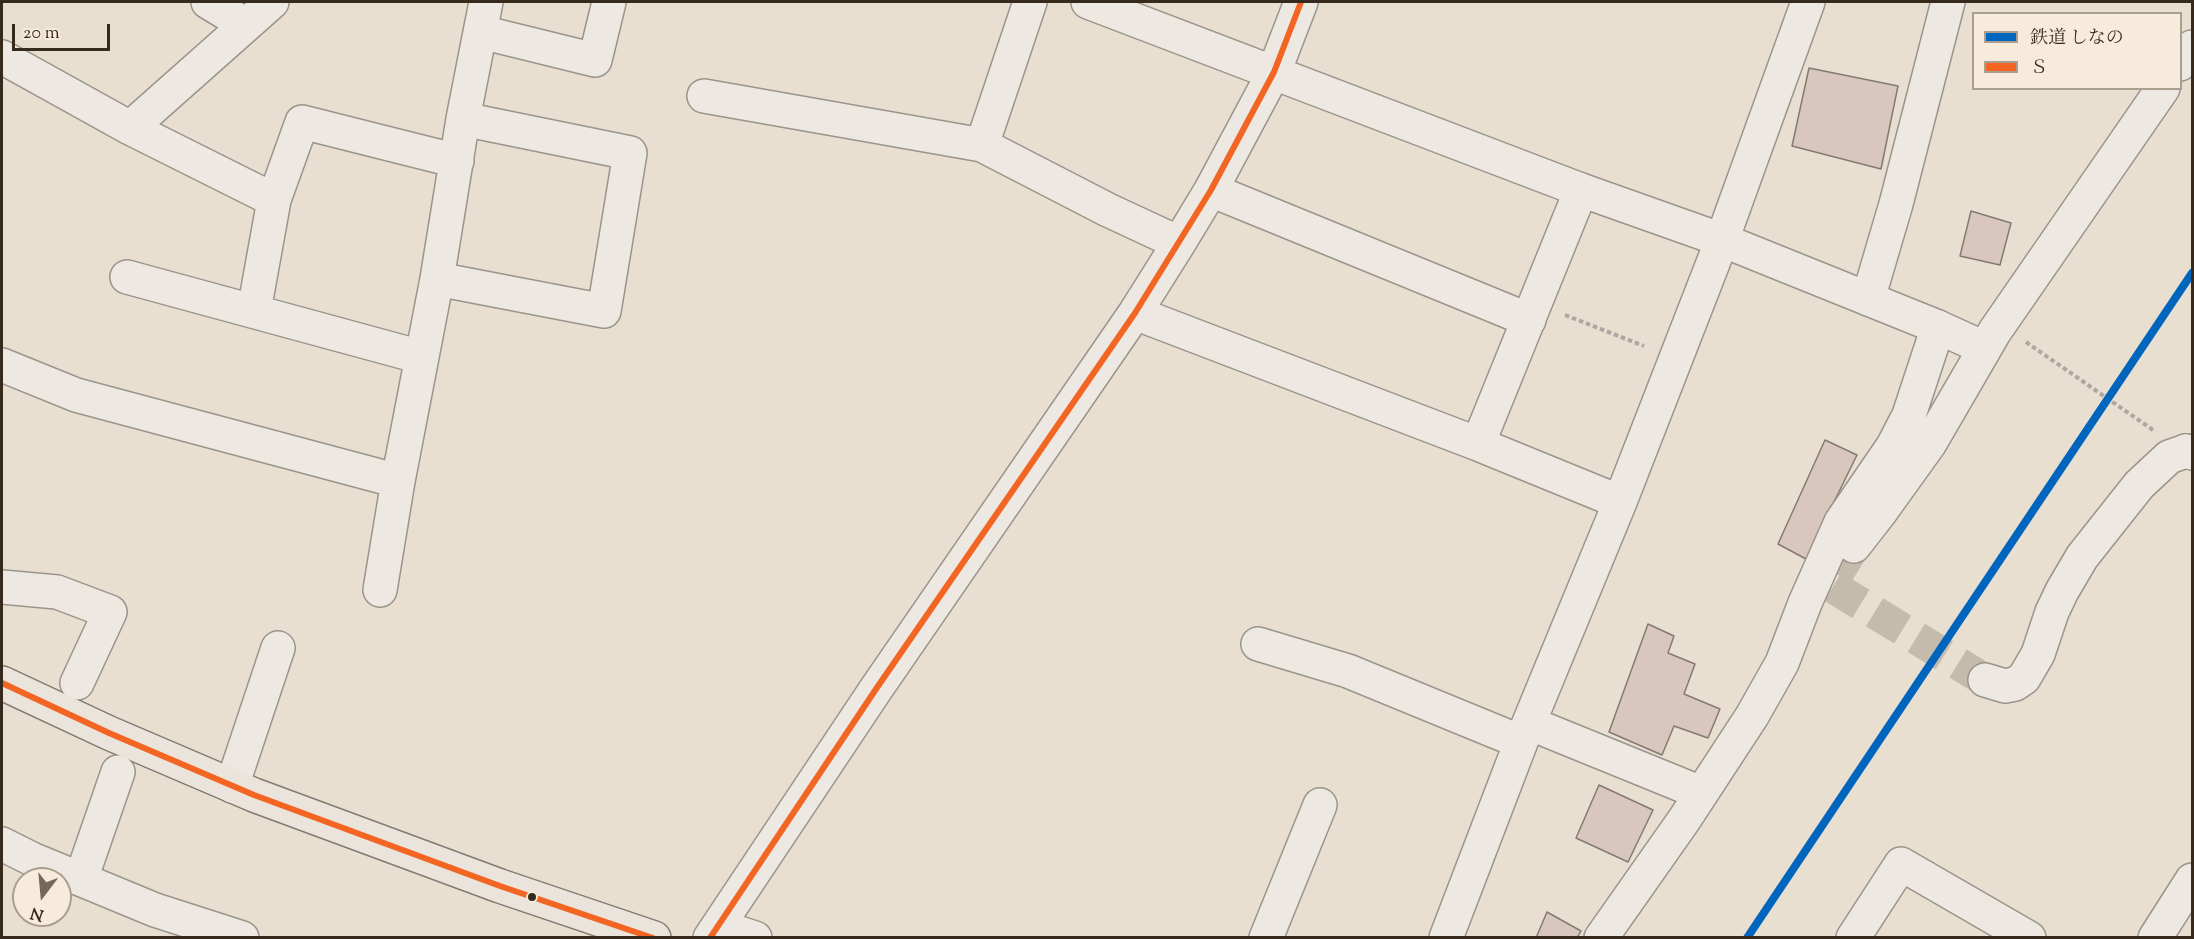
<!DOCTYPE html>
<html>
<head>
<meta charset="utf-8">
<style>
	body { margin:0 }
	#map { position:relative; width:2194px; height:939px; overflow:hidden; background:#e8dfd1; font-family:"Sorts Mill Goudy","Noto Serif JP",serif }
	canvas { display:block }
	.frame { position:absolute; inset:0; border:3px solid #362a1c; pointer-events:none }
	.legend { position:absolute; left:1972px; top:12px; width:210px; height:78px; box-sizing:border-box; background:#f7ecdb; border:2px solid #aa9e8f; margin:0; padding:8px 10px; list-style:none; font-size:18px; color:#362a1c }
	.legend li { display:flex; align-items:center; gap:12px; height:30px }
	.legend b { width:30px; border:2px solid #aa9e8f }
	.north { position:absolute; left:12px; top:867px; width:60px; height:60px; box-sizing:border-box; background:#f7ecdb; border:2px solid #aa9e8f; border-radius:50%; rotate:196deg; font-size:16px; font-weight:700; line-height:24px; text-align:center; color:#362a1c }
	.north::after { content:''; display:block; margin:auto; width:21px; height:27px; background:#74695b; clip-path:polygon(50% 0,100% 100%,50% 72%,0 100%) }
	.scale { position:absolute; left:12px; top:24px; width:98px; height:27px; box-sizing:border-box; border:3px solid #362a1c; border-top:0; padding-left:8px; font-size:18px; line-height:21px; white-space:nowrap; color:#362a1c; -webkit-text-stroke:4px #f7ecdb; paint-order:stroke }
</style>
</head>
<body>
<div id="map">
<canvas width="2194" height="939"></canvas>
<div class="frame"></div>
<ul class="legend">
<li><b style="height:8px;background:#0065bd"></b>鉄道 しなの</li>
<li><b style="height:8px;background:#f26522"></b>Ｓ</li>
</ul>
<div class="north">N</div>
<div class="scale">20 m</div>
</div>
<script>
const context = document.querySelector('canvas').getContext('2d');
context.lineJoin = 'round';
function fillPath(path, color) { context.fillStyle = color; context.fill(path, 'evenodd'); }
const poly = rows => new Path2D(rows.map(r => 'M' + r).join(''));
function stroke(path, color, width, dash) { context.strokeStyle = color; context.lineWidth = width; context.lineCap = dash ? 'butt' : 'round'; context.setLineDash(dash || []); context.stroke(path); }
const building = poly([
	[1809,68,1898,86,1881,169,1792,146,1809,68],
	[1971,211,2011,223,2000,265,1960,256,1971,211],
	[1825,440,1857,455,1806,559,1778,544,1825,440],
	[1648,624,1674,636,1668,653,1695,664,1684,694,1720,709,1708,738,1674,726,1662,755,1609,732,1648,624],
	[1599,785,1653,810,1628,862,1576,838,1599,785],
	[1547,912,1581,931,1577,938,1536,938,1547,912]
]);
fillPath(building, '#d9c7bd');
stroke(building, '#827b72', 1.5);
stroke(poly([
	[1854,546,1830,585,1985,680]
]), '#c4bbad', 33, [33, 16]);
const minor = poly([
	[208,2,246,25],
	[481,32,595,60,609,2],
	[2,57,130,128,274,200],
	[2180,64,2192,47],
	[704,96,982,145,1108,210,1179,243],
	[130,128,272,2],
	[982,145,1030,2],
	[1211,190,1529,320],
	[127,277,421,357],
	[437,279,604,311,630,153,463,119],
	[1868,299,1896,204,1948,2],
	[254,311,274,200,302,122,457,161],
	[1135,313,1478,444,1620,502],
	[2,365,76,395,398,481,437,279,463,119,486,2],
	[1478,444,1581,190],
	[1854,546,1879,514,1930,443,1995,331,2163,88],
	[2,587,57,592,110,612,77,683],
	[380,590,398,481],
	[1258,644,1348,671,1521,742],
	[1985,680,2005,686,2015,684,2024,678,2038,654,2052,612,2062,591,2082,557,2139,485,2169,457,2186,451],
	[1529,723,1701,793],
	[232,786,278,648],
	[2,844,34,860,155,910,242,938],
	[81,879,118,772],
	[718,926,755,938],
	[710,938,876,689,1135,313,1179,243,1211,190,1274,72,1301,2],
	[1266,938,1320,805],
	[1446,938,1521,742,1620,502,1722,240,1808,2],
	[1601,938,1684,820,1752,716,1782,663,1805,603,1841,522,1893,446,1909,415,1938,327],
	[1853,938,1901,864,2029,938],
	[2155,938,2192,880]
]);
const tertiary = poly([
	[1088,2,1581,190,1722,240,1938,327,1984,348],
	[2186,451,2192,453]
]);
const primary = poly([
	[2,683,109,733,254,795,500,886,654,938]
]);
stroke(minor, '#9a948b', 36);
stroke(tertiary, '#9a948b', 36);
stroke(primary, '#827b72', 36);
stroke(poly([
	[1565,315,1644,346],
	[2026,342,2153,430]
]), '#aca7a1', 4, [4.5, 3]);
stroke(minor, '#ede8e1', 33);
stroke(tertiary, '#ede8e1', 33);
stroke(primary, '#eae4dc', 33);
stroke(poly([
	[2,683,109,733,254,795,500,886,653,938],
	[710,938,876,689,1135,313,1211,190,1274,72,1301,2]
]), '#f26522', 6);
stroke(poly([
	[1747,938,2192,273]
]), '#0065bd', 8);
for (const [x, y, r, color] of [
	[532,897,5,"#362a1c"]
]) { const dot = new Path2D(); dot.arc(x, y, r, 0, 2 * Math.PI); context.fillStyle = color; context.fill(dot); stroke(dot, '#f7ecdb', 2); }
</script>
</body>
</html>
